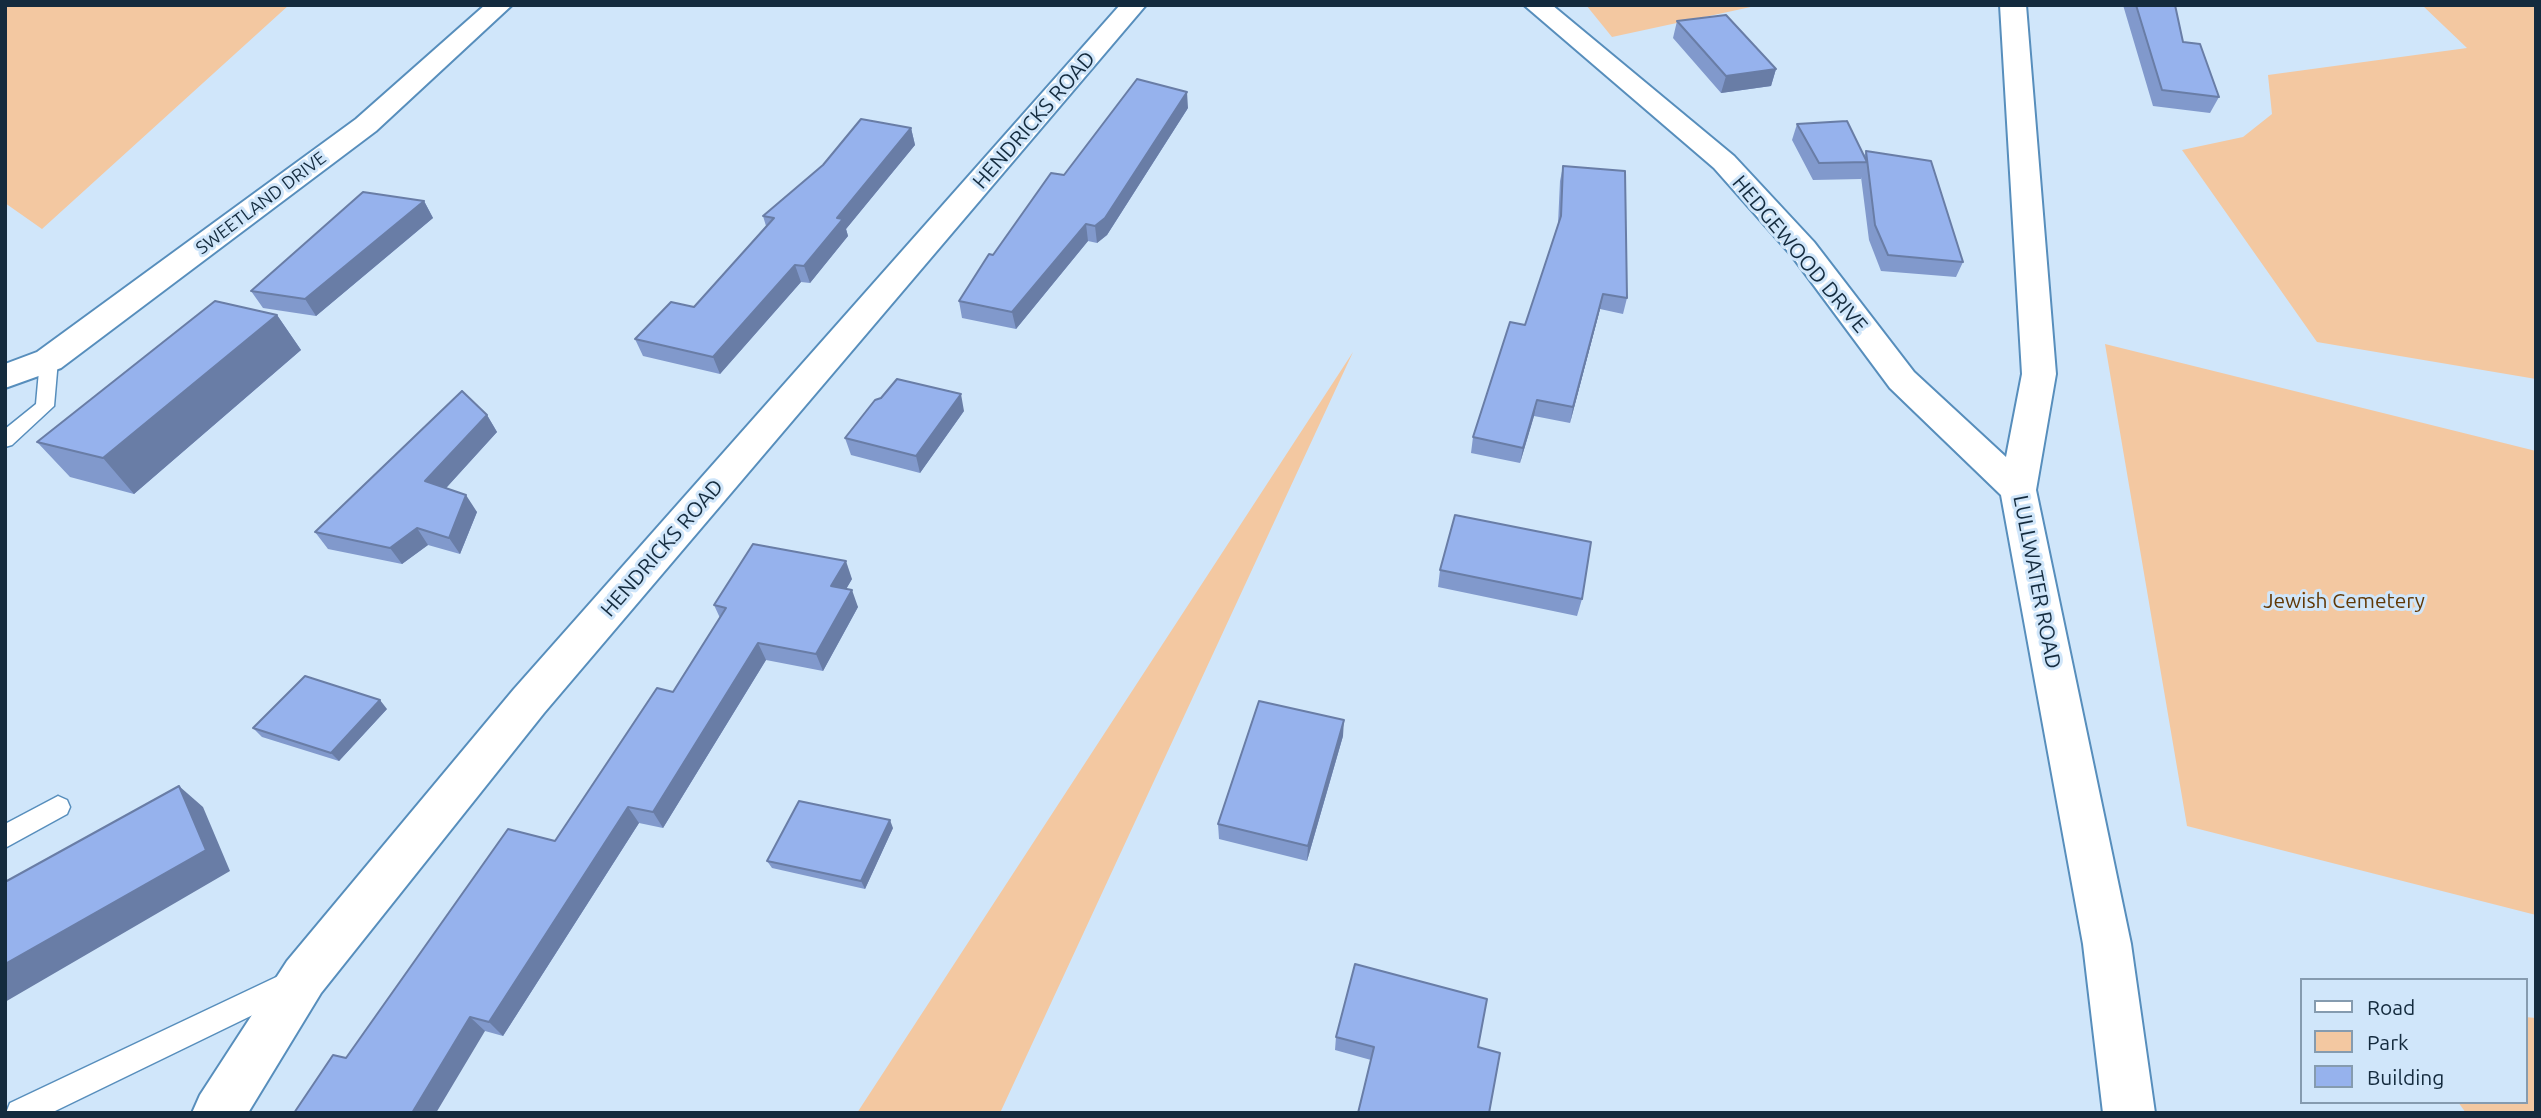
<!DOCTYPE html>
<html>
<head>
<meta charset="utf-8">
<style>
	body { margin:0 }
	#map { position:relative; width:2541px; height:1118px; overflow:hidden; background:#d0e6fa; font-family:Ubuntu,sans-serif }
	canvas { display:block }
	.frame { position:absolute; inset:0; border:7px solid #142b3e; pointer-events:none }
	.legend { position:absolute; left:2300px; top:978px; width:228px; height:126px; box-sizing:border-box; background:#d0e6fa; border:2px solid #859baf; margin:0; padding:9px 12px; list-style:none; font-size:21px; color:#142b3e }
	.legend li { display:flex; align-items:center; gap:14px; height:35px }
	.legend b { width:35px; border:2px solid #859baf }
</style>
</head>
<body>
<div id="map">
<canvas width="2541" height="1118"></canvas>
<div class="frame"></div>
<ul class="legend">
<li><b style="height:9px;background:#fff"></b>Road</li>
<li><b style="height:19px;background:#f3c8a1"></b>Park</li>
<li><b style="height:19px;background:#96b2ed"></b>Building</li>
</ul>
</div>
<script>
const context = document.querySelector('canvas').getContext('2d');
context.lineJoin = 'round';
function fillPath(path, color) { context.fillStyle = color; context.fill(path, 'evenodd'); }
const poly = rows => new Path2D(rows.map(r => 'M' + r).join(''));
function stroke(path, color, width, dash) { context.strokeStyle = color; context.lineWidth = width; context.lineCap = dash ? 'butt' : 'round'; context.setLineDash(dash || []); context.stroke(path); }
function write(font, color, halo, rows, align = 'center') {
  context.font = font + ' Ubuntu,sans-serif'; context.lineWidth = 6; context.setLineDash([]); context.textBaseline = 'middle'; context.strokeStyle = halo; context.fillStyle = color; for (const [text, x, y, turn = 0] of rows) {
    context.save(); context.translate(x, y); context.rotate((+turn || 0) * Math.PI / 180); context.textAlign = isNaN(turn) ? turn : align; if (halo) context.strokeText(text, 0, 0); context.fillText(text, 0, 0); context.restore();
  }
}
fillPath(poly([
	[5,5,289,5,42,229,5,203],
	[1586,5,1760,5,1612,37],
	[2422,5,2536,5,2536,379,2317,342,2182,150,2243,137,2272,114,2268,75,2467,48],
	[2105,344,2536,451,2536,915,2187,826],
	[1353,352,1000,1113,857,1113],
	[2525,1017,2536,1018,2536,1113,2466,1113,2458,1102,2525,1102]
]), '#f3c8a1');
const service = poly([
	[49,354,58,360,54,406,12,445,5,447,5,429,36,404,40,360,49,354],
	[58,796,67,800,70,807,67,814,5,848,5,824,58,796],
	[289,971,298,975,302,984,298,993,51,1113,6,1113,10,1103,289,971]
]);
const minor = poly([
	[485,5,512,5,376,131,61,368,5,388,5,364,37,352,356,119,485,5],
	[1120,5,1146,5,544,713,321,993,248,1113,192,1113,200,1095,287,961,514,689,1120,5],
	[1524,5,1552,5,1734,156,1814,242,1914,372,2006,457,2022,374,2000,5,2026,5,2056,374,2036,490,2131,944,2155,1113,2103,1113,2083,944,2001,495,1890,388,1792,256,1714,168,1524,5]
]);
stroke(service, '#578ebc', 3);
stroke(minor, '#578ebc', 4);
fillPath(service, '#fff');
fillPath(minor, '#fff');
fillPath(poly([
	[2123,5,2175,5,2183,42,2219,97,2210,113,2153,106],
	[1677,21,1776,69,1771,86,1721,93,1673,38],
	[1188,108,1107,235,1097,243,1088,241,1016,329,962,318,959,301,993,255,1064,175],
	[1797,124,1864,156,1866,151,1963,262,1956,277,1881,271,1869,240,1861,177,1861,179,1813,180,1792,140],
	[911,128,915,145,846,229,848,236,810,283,801,282,720,374,643,356,635,339,694,307,766,226,763,216],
	[1563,166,1627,298,1623,314,1600,309,1570,423,1534,416,1520,463,1471,453,1473,437,1525,325,1558,224,1560,181],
	[424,201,433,218,316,316,263,308,251,291],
	[277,315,301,350,134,494,70,477,37,442],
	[964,411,920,473,851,455,845,438],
	[487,415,497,432,446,488,477,512,460,554,428,545,402,564,328,549,315,532],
	[1440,570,1582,599,1577,616,1438,587],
	[852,579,846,589,858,607,823,671,766,660,663,828,639,823,503,1036,485,1031,346,1058,555,841,673,692,720,618,714,605],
	[387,709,339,761,262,737,253,728],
	[1343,736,1307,861,1219,839,1218,824],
	[893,828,865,889,772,868,767,861],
	[1336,1037,1478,1047,1371,1060,1335,1050]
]), '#8199cc');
fillPath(poly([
	[1776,69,1771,86,1721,93,1726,76],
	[1187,92,1188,108,1107,235,1097,243,1095,226],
	[911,128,915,145,846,229,848,236,810,283,804,266,837,218],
	[424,201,433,218,316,316,305,299],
	[1086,224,1088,241,1016,329,1012,312],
	[795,265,801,282,720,374,713,357],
	[1603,294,1600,309,1570,423,1573,407],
	[277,315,301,350,134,494,103,458],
	[961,394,964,411,920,473,916,456],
	[1537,400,1534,416,1520,463,1523,448],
	[487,415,497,432,437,498,425,481],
	[466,495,477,512,460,554,449,538],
	[417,528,428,545,402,564,390,548],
	[846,561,852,579,838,603,831,586],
	[852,590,858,607,823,671,816,654],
	[758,643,766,660,663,828,653,812],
	[380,700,387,709,339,761,331,753],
	[1344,720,1343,736,1307,861,1308,846],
	[179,786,203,807,230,871,5,1002,5,964],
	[628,807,639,823,503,1036,489,1022],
	[890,820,893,828,865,889,861,881],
	[470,1017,485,1031,436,1113,412,1113]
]), '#697da6');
const building = poly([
	[2136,5,2175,5,2183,42,2200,44,2219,97,2162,90,2136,5],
	[1726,15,1776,69,1726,76,1677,21,1726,15],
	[1137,79,1187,92,1105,218,1095,226,1086,224,1012,312,959,301,989,254,993,255,1051,173,1064,175,1137,79],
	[861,119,911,128,837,218,843,219,804,266,795,265,713,357,635,339,671,302,694,307,774,218,763,216,823,165,861,119],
	[1847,121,1867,162,1819,163,1797,124,1847,121],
	[1866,151,1931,161,1963,262,1888,255,1875,225,1866,151],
	[1563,166,1625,171,1627,298,1603,294,1573,407,1537,400,1523,448,1473,437,1510,322,1525,325,1561,216,1563,166],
	[363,192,424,201,305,299,251,291,363,192],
	[215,301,277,315,103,458,37,442,215,301],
	[897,379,961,394,916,456,845,438,875,400,881,398,897,379],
	[462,391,487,415,425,481,466,495,449,538,417,528,390,548,315,532,462,391],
	[1455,515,1591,542,1582,599,1440,570,1455,515],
	[753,544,846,561,831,586,852,590,816,654,758,643,653,812,628,807,489,1022,470,1017,412,1113,294,1113,333,1055,346,1058,508,829,555,841,657,688,673,692,726,608,714,605,753,544],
	[305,676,380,700,331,753,253,728,305,676],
	[1259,701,1344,720,1308,846,1218,824,1259,701],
	[179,786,206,850,5,964,5,882,179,786],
	[799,801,890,820,861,881,767,861,799,801],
	[1355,964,1487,999,1478,1047,1500,1053,1489,1113,1358,1113,1374,1047,1336,1037,1355,964]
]);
fillPath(building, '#96b2ed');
stroke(building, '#697da6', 2);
write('18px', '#142b3e', '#d0e6fa', [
	["SWEETLAND DRIVE",261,203,-37]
]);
write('21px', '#142b3e', '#d0e6fa', [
	["HENDRICKS ROAD",1034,120,-49],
	["HEDGEWOOD DRIVE",1800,254,50],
	["HENDRICKS ROAD",662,548,-49],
	["LULLWATER ROAD",2037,582,79]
]);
write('21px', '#613805', '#d0e6fa', [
	["Jewish Cemetery",2344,601]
]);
</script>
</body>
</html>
